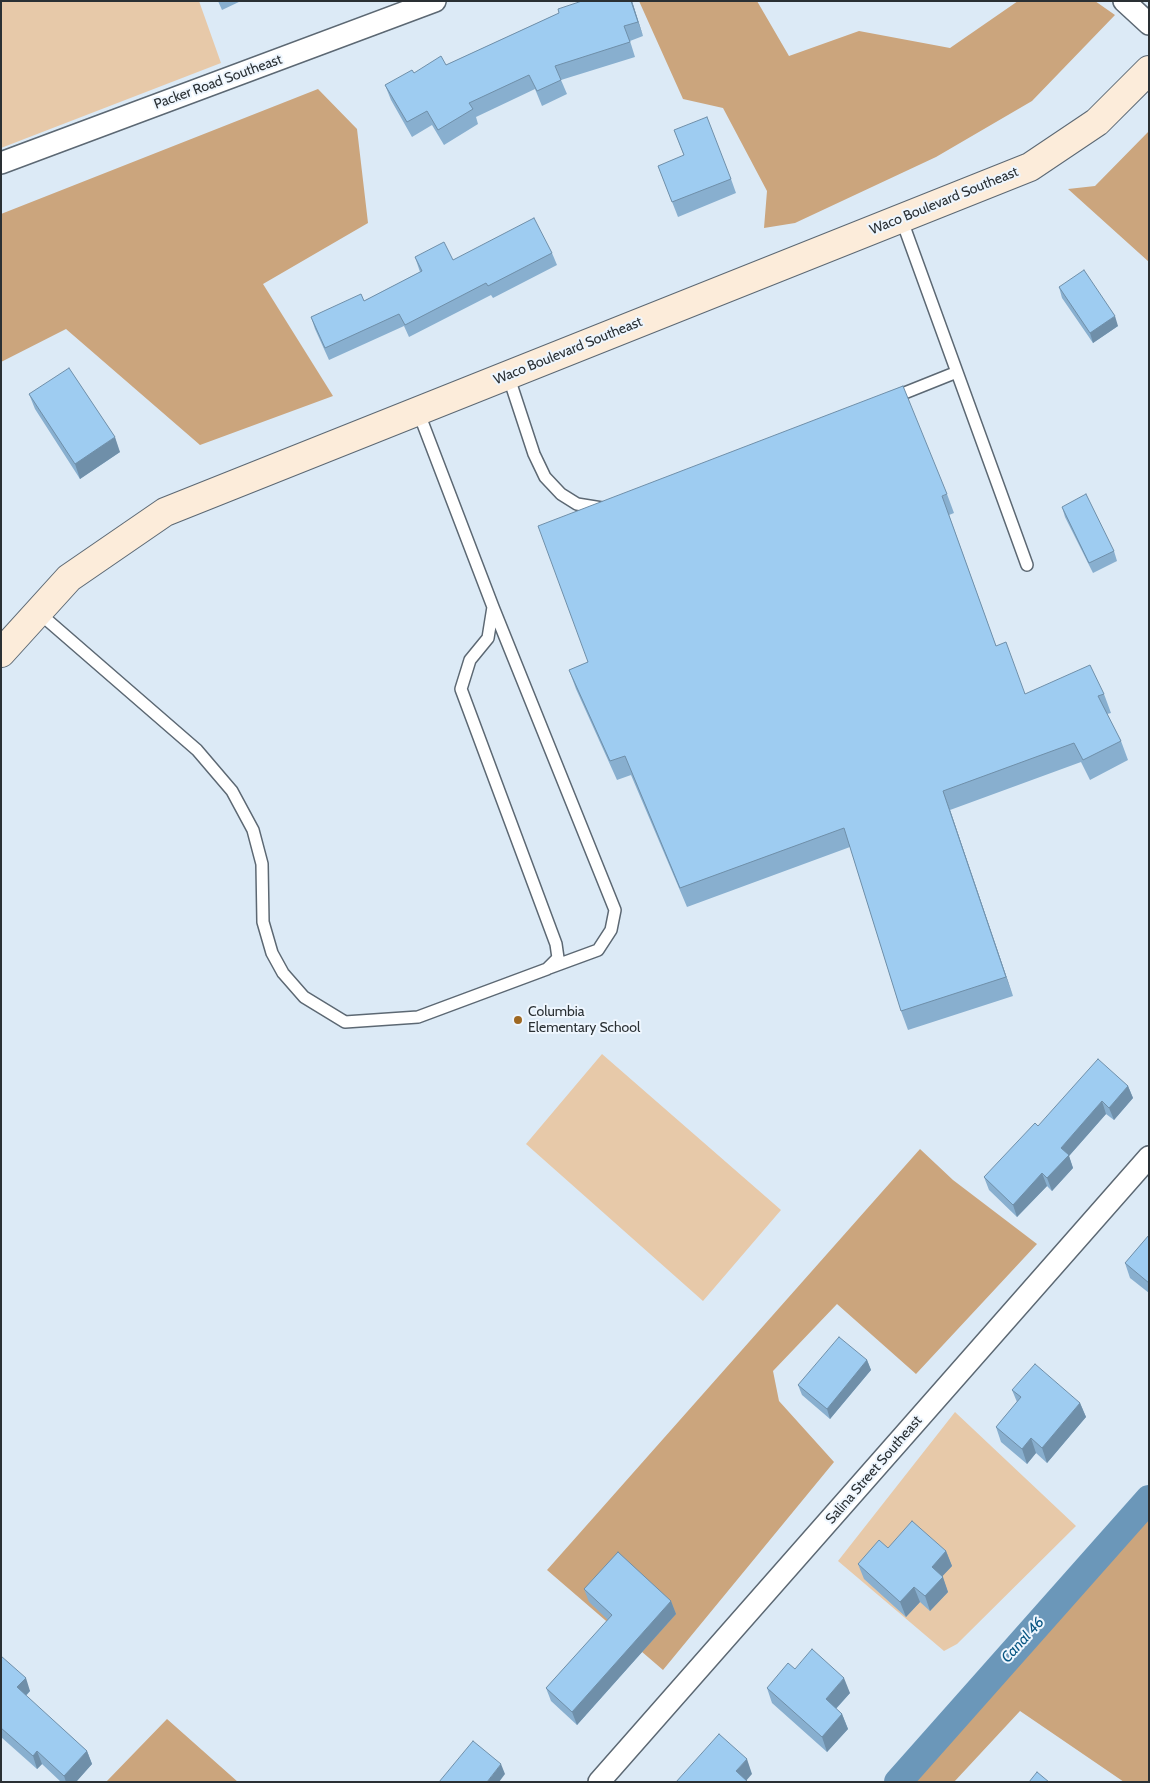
<!DOCTYPE html>
<html>
<head>
<meta charset="utf-8">
<style>
	body { margin:0 }
	#map { position:relative; width:1150px; height:1783px; overflow:hidden; background:#dceaf6; font-family:Cabin,sans-serif }
	canvas { display:block }
	.frame { position:absolute; inset:0; border:2px solid #2a3034; pointer-events:none }
</style>
</head>
<body>
<div id="map">
<canvas width="1150" height="1783"></canvas>
<div class="frame"></div>
</div>
<script>
const context = document.querySelector('canvas').getContext('2d');
context.lineJoin = 'round';
function fillPath(path, color) { context.fillStyle = color; context.fill(path, 'evenodd'); }
const poly = rows => new Path2D(rows.map(r => 'M' + r).join(''));
function stroke(path, color, width, dash) { context.strokeStyle = color; context.lineWidth = width; context.lineCap = dash ? 'butt' : 'round'; context.setLineDash(dash || []); context.stroke(path); }
function write(font, color, halo, rows, align = 'center') {
  context.font = font + ' Cabin,sans-serif'; context.lineWidth = 4; context.setLineDash([]); context.textBaseline = 'middle'; context.strokeStyle = halo; context.fillStyle = color; for (const [text, x, y, turn = 0] of rows) {
    context.save(); context.translate(x, y); context.rotate((+turn || 0) * Math.PI / 180); context.textAlign = isNaN(turn) ? turn : align; if (halo) context.strokeText(text, 0, 0); context.fillText(text, 0, 0); context.restore();
  }
}
fillPath(poly([
	[1,1,199,1,221,63,1,148],
	[602,1054,781,1210,703,1301,526,1144],
	[955,1412,1076,1526,957,1644,944,1651,838,1561]
]), '#e7c9a9');
fillPath(poly([
	[639,1,757,1,789,56,859,31,950,48,1018,1,1095,1,1115,15,1032,101,936,157,795,223,764,228,767,191,723,108,683,99],
	[318,89,357,129,368,223,263,284,333,396,200,445,66,329,1,362,1,214],
	[1149,131,1149,262,1068,189,1095,186],
	[920,1149,953,1180,1037,1244,916,1374,837,1304,773,1371,779,1401,834,1462,663,1670,547,1570],
	[1149,1511,1149,1782,1124,1782,1020,1711,954,1782,908,1782],
	[167,1719,238,1782,106,1782]
]), '#cba57d');
stroke(poly([
	[898,1782,1149,1499]
]), '#6b97b9', 28);
const lane = poly([
	[901,218,1027,565],
	[508,375,534,454,545,477,561,494,577,504,602,508],
	[892,398,957,372],
	[418,411,493,607,615,910,611,930,598,950,549,968],
	[38,612,197,750,232,791,253,830,262,864,263,922,272,953,283,973,304,997,345,1022,418,1017,547,969,558,958,556,944,461,689,470,660,488,638,493,607]
]);
const street = poly([
	[1124,1,1149,24],
	[1,163,435,1],
	[599,1782,1149,1157]
]);
const secondary = poly([
	[1,653,69,578,165,512,1030,167,1097,122,1149,70]
]);
stroke(lane, '#5c6873', 14);
stroke(street, '#5c6873', 24);
stroke(secondary, '#5c6873', 30);
stroke(lane, '#fff', 11);
stroke(street, '#fff', 21);
stroke(secondary, '#fcecda', 28);
fillPath(poly([
	[218,1,241,1,222,10],
	[582,1,632,1,643,36,630,41,635,57,561,80,567,94,542,106,535,89,476,117,478,124,444,145,432,125,412,137,391,100,385,85,414,73,446,65,559,13],
	[674,130,731,179,736,193,678,217,658,166,684,156],
	[552,253,557,265,493,298,491,295,409,337,404,326,329,360,315,329,311,317,364,301,420,272,415,257,453,260],
	[1059,287,1118,326,1093,343,1062,298],
	[29,394,120,452,80,479,35,409],
	[947,494,954,513,949,515,996,646,1025,694,1104,694,1111,713,1107,714,1121,741,1128,760,1090,780,1081,762,950,810,1013,996,908,1030,901,1011,850,847,687,907,631,775,617,780,576,689,569,670,588,662],
	[1062,507,1114,551,1117,561,1093,573,1065,517],
	[1128,1086,1133,1098,1114,1120,1106,1114,1069,1156,1073,1168,1052,1191,1047,1186,1017,1217,989,1190,984,1177],
	[1149,1235,1149,1293,1130,1278,1125,1263],
	[867,1360,871,1370,830,1419,802,1395,798,1385],
	[1012,1390,1080,1403,1086,1417,1047,1463,1036,1453,1027,1464,1001,1442,996,1427,1017,1402],
	[888,1548,946,1551,952,1566,942,1576,948,1592,930,1611,920,1602,906,1617,864,1579,858,1564],
	[584,1589,671,1601,676,1614,577,1725,551,1701,546,1688,608,1620,589,1602],
	[1,1656,30,1691,26,1696,87,1751,92,1764,76,1782,61,1782,42,1764,37,1769,1,1737],
	[795,1669,850,1693,836,1709,842,1714,848,1729,827,1752,772,1703,767,1688]
]), '#88afcf');
fillPath(poly([
	[631,1,632,1,643,36,638,22],
	[1115,316,1118,326,1093,343,1090,333],
	[115,437,120,452,80,479,75,464],
	[943,791,950,810,1013,996,1006,977],
	[1128,1086,1133,1098,1114,1120,1109,1108],
	[1102,1101,1106,1114,1069,1156,1073,1168,1052,1191,1047,1178,1061,1148],
	[1042,1173,1047,1186,1017,1217,1013,1205],
	[867,1360,871,1370,830,1419,827,1409],
	[1080,1403,1086,1417,1047,1463,1042,1448],
	[1031,1438,1036,1453,1027,1464,1022,1449],
	[946,1551,952,1566,937,1582,932,1567],
	[943,1577,948,1592,930,1611,925,1596],
	[914,1587,920,1602,906,1617,900,1602],
	[671,1601,676,1614,577,1725,572,1712],
	[26,1678,30,1691,21,1700,17,1687],
	[844,1678,850,1693,831,1714,826,1699],
	[842,1714,848,1729,827,1752,822,1737],
	[37,1751,42,1764,37,1769,33,1756],
	[87,1751,92,1764,76,1782,66,1782,64,1776],
	[747,1759,752,1774,745,1782,736,1771],
	[501,1764,505,1774,499,1782,487,1782]
]), '#6f8fa9');
const building = poly([
	[582,1,631,1,638,22,624,26,630,42,555,66,561,80,537,91,529,75,469,103,473,109,438,130,427,111,407,122,385,85,412,70,414,73,441,56,446,65,559,13,558,9,582,1],
	[707,117,731,179,672,202,658,166,684,155,674,130,707,117],
	[534,218,552,253,488,286,486,283,405,325,399,314,325,348,311,317,361,294,364,301,422,271,415,257,444,242,453,260,534,218],
	[1084,270,1115,316,1090,333,1059,287,1084,270],
	[69,368,115,437,75,464,29,394,69,368],
	[903,386,947,494,942,496,996,646,1006,642,1025,694,1090,665,1104,694,1098,696,1121,741,1083,760,1074,743,943,791,1006,977,901,1011,844,828,680,888,625,756,610,761,569,670,588,662,538,526,903,386],
	[1086,494,1114,551,1089,563,1062,507,1086,494],
	[1098,1059,1128,1086,1109,1108,1102,1101,1061,1148,1069,1155,1047,1178,1042,1173,1013,1205,984,1177,1035,1123,1038,1126,1098,1059],
	[1149,1235,1149,1283,1125,1263,1149,1235],
	[839,1337,867,1360,827,1409,798,1385,839,1337],
	[1035,1364,1080,1403,1042,1448,1031,1438,1022,1449,996,1427,1021,1397,1012,1390,1035,1364],
	[912,1521,946,1551,932,1567,943,1577,925,1596,914,1587,900,1602,858,1564,879,1540,888,1548,912,1521],
	[618,1552,671,1601,572,1712,546,1688,612,1615,584,1589,618,1552],
	[812,1649,844,1678,826,1699,842,1714,822,1737,767,1688,788,1663,795,1669,812,1649],
	[1,1656,26,1678,17,1687,87,1751,64,1776,37,1751,33,1756,1,1728,1,1656],
	[719,1734,747,1759,736,1771,748,1782,676,1782,719,1734],
	[473,1741,501,1764,487,1782,439,1782,473,1741],
	[1037,1772,1049,1782,1029,1782,1037,1772]
]);
fillPath(building, '#9eccf1');
stroke(building, '#6f8fa9', 1);
for (const [x, y, r, color] of [
	[518,1020,5,"#9e6822"]
]) { const dot = new Path2D(); dot.arc(x, y, r, 0, 2 * Math.PI); context.fillStyle = color; context.fill(dot); stroke(dot, '#eef6fe', 2); }
write('14px', '#2a3034', '#eef6fe', [
	["Packer Road Southeast",218,82,-20],
	["Waco Boulevard Southeast",944,201,-22],
	["Waco Boulevard Southeast",568,351,-22],
	["Salina Street Southeast",874,1470,-49]
]);
write('14px', '#2a3034', '#eef6fe', [
	["Columbia",528,1012],
	["Elementary School",528,1028]
], 'left');
write('italic 15px', '#065582', '#eef6fe', [
	["Canal 46",1023,1640,-48]
]);
</script>
</body>
</html>
